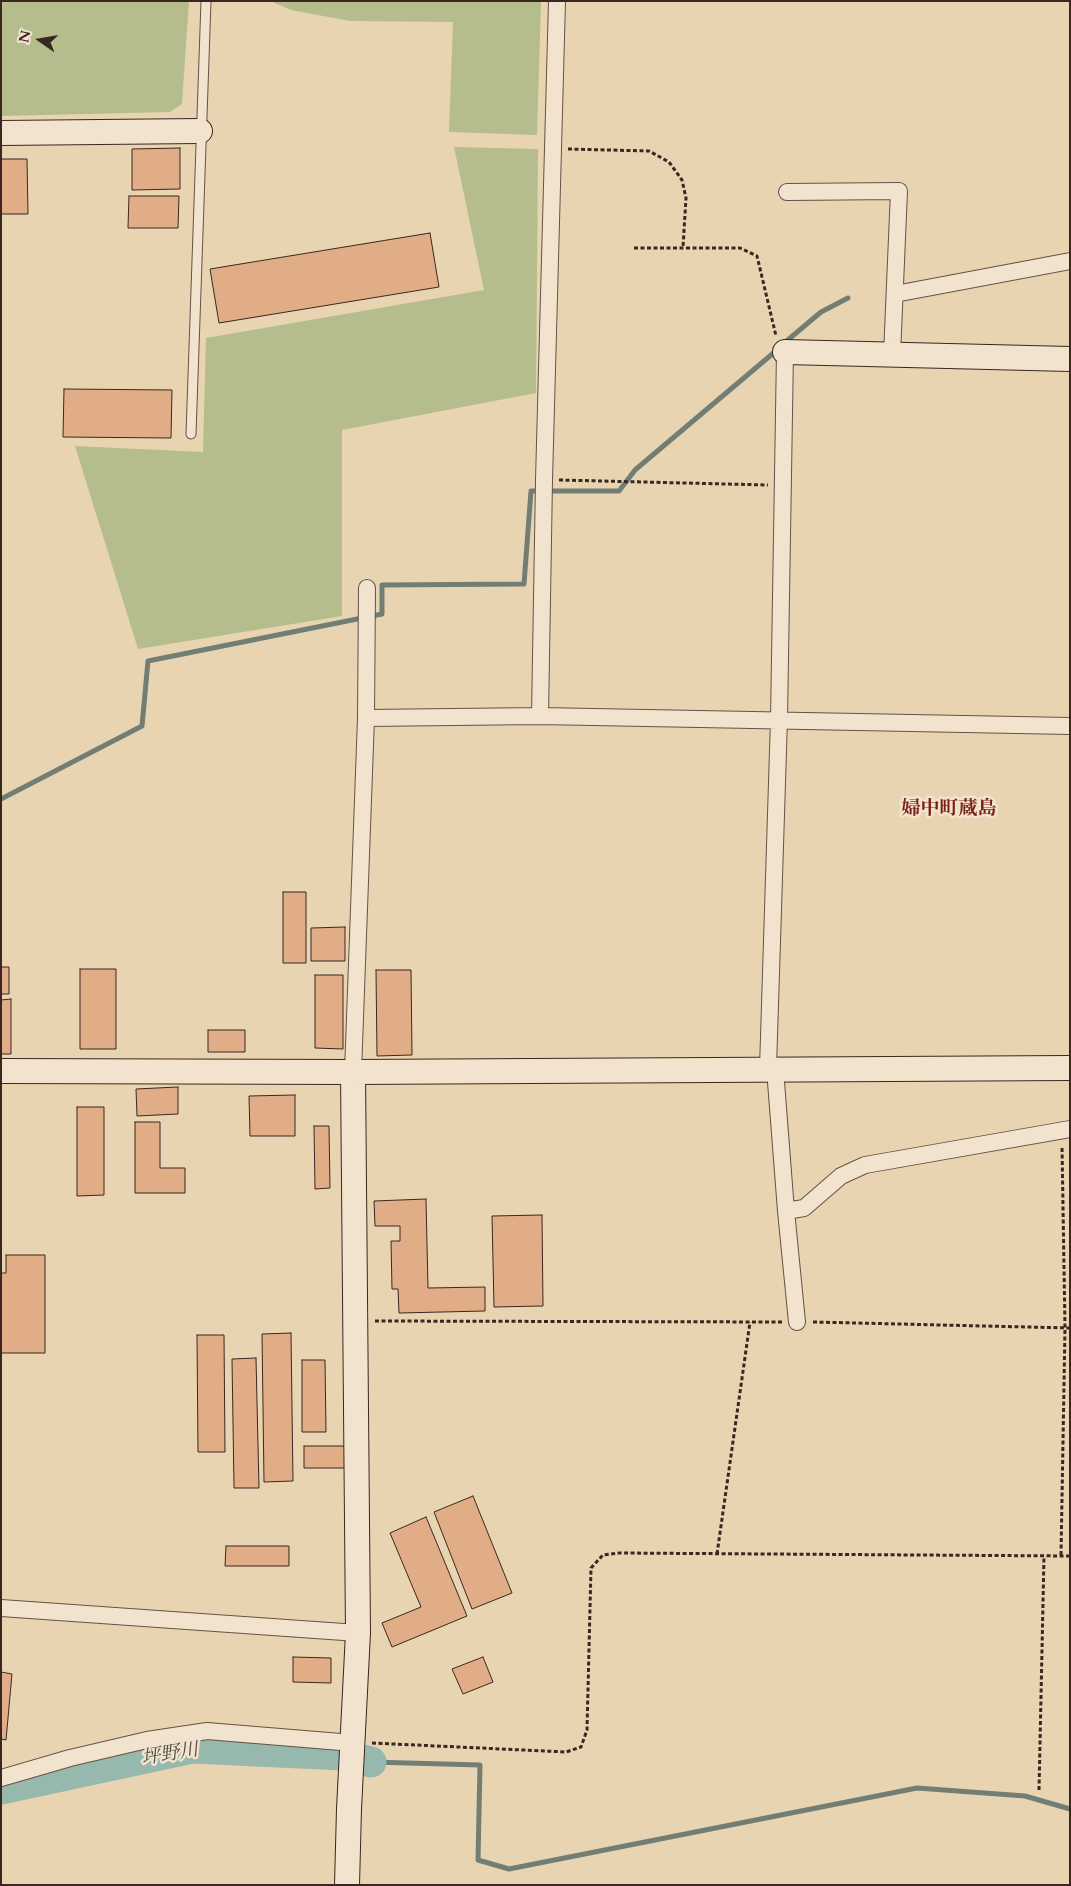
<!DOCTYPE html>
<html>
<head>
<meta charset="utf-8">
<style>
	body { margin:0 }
	#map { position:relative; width:1071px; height:1886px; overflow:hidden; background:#e9d4b2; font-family:Cardo,serif }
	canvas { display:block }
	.frame { position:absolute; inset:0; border:2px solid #3a2720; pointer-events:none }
	.north { position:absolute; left:15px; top:15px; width:50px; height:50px; -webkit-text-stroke:4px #f1e3cd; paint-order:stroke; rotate:283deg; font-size:14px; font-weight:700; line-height:20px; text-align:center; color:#3a2720 }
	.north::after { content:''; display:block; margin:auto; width:18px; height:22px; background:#3a2720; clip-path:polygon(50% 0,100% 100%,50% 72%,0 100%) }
</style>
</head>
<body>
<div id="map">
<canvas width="1071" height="1886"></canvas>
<div class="frame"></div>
<div class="north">N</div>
</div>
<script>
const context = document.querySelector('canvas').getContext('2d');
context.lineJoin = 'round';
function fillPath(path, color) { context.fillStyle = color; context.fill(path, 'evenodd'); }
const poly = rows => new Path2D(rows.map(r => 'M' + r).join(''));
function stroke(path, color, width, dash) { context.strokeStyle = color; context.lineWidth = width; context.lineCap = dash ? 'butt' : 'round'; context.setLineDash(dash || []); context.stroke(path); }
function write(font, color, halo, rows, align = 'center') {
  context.font = font + ' Cardo,"Noto Serif JP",serif'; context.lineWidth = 5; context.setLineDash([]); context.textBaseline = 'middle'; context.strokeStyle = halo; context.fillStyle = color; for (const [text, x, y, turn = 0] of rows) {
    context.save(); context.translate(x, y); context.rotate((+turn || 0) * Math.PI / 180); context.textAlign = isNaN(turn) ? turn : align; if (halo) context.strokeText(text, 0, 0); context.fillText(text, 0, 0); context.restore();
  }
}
fillPath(poly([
	[1,1,189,1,182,104,170,112,1,116],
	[270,1,541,1,537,135,449,132,453,22,350,21,291,10],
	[454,147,538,149,536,393,342,430,342,616,138,649,75,446,203,452,206,338,484,290]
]), '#b5bd8d');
stroke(poly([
	[783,344,821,312,848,298],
	[1,799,142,726,148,661,382,614,382,585,524,584,531,491,619,491,635,470,777,350],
	[371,1762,480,1765,478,1860,509,1869,917,1788,1025,1796,1070,1809]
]), '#727e74', 5);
stroke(poly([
	[1,1789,192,1748,343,1755,371,1762]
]), '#97b8ac', 31);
const building = poly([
	[180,148,180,189,132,190,132,149,180,148],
	[1,159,27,159,28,214,1,214,1,159],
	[129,196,179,196,178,228,128,228,129,196],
	[430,233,439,287,219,323,210,269,430,233],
	[64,389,172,390,171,438,63,437,64,389],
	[283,892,306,892,306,963,283,963,283,892],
	[345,927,345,961,311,961,311,928,345,927],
	[1,967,9,967,9,994,1,994,1,967],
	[80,969,116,969,116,1049,80,1049,80,969],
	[376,970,411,970,412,1055,377,1056,376,970],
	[315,975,343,975,343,1049,315,1048,315,975],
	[11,999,11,1054,1,1054,1,1000,11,999],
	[208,1030,245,1030,245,1052,208,1052,208,1030],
	[178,1087,178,1114,137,1116,136,1089,178,1087],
	[295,1095,295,1136,250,1136,249,1096,295,1095],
	[77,1107,104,1107,104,1195,77,1196,77,1107],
	[135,1122,160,1122,160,1168,185,1168,185,1193,135,1193,135,1122],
	[314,1126,329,1126,330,1188,315,1189,314,1126],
	[426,1199,428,1288,485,1287,485,1311,399,1313,398,1289,392,1289,391,1241,400,1241,400,1226,375,1226,374,1201,426,1199],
	[542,1215,543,1306,494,1307,492,1216,542,1215],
	[6,1255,45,1255,45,1353,1,1353,1,1273,6,1273,6,1255],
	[291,1333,293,1481,264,1482,262,1334,291,1333],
	[197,1335,224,1335,225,1452,198,1452,197,1335],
	[256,1358,259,1488,234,1488,232,1359,256,1358],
	[302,1360,325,1360,326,1432,302,1432,302,1360],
	[304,1446,348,1446,348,1468,304,1468,304,1446],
	[473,1496,512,1593,472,1609,434,1512,473,1496],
	[426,1517,467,1616,392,1647,382,1623,421,1607,390,1533,426,1517],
	[226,1546,289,1546,289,1566,225,1566,226,1546],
	[293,1657,331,1658,331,1683,293,1682,293,1657],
	[483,1657,493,1682,463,1694,452,1669,483,1657],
	[1,1672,12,1674,6,1740,1,1739,1,1672]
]);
fillPath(building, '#e0ad87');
stroke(building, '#3a2720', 1);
const lane = poly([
	[191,434,206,1]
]);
const street = poly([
	[787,192,899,191,892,355],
	[895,294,1070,261],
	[540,716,544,480,557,1],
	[366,718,367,588],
	[768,1068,779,719,785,352],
	[775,1069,786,1211,804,1208,841,1176,865,1165,1070,1129],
	[353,1072,366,718,540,716,1070,726],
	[786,1211,797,1322],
	[1,1608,358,1633],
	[1,1778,70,1758,147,1740,207,1731,353,1743]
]);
const secondary = poly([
	[1,133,200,131],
	[785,352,1070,359],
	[1,1071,353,1072,1070,1068],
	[347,1885,349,1809,358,1633,353,1072]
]);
stroke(lane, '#665244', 11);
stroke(street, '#665244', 18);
stroke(secondary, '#3a2720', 26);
stroke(poly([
	[568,149,649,151,669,162,682,180,686,198,683,247],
	[634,248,740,248,757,256,776,336],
	[559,480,768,485],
	[375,1321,782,1322],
	[813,1322,1070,1328],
	[717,1554,750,1322],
	[1061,1555,1065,1328,1062,1146],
	[372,1743,566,1752,581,1747,587,1730,591,1568,603,1555,619,1553,1070,1556],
	[1039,1790,1044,1556]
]), '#3a2720', 3, [4, 2.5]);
stroke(lane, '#f1e3cd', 9);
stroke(street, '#f1e3cd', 16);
stroke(secondary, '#f1e3cd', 24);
write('bold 19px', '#7a1f14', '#f1e3cd', [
	["婦中町蔵島",949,810]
]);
write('italic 19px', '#514b43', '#f1e3cd', [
	["坪野川",170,1755,-9]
]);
</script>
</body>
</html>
